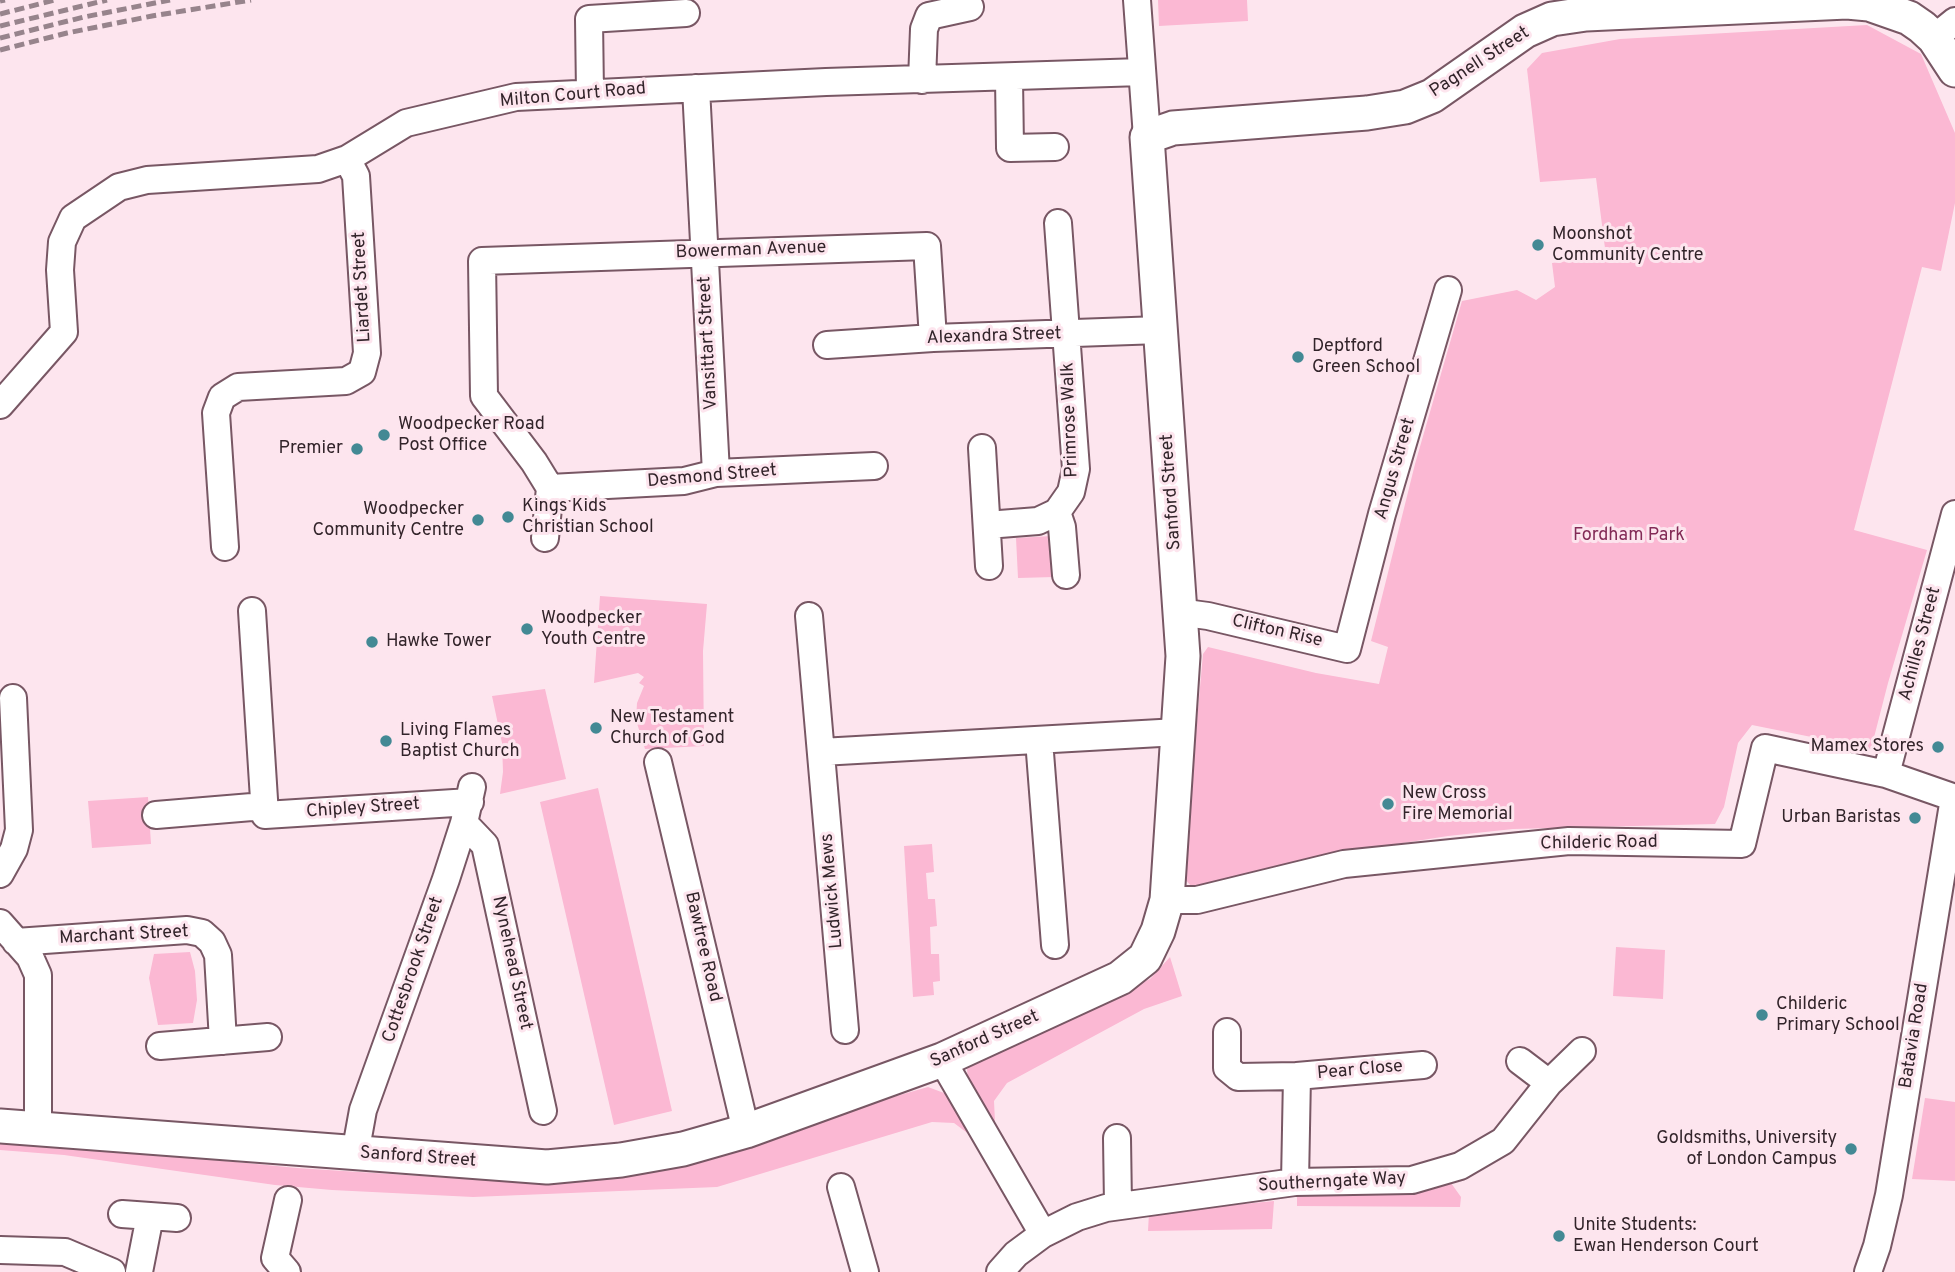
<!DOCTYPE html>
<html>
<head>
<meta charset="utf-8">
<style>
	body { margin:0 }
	canvas { display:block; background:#fde5ee }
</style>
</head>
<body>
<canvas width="1955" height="1272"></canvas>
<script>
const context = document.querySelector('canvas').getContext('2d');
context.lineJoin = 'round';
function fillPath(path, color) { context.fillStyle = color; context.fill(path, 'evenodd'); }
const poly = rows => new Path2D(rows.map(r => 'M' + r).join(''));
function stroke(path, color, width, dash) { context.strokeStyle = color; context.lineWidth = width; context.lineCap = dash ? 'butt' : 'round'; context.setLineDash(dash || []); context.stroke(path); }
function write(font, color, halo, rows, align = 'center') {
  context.font = font + ' Overpass,sans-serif'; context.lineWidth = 6; context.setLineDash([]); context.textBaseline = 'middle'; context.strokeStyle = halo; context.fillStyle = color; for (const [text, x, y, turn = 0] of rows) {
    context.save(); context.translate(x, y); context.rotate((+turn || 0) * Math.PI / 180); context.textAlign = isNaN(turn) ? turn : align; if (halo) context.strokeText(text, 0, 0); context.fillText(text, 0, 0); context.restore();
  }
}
fillPath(poly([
	[1158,0,1247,0,1248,21,1159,26],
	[1867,25,1921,54,1955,133,1955,203,1941,271,1922,267,1854,530,1927,550,1888,683,1871,749,1752,725,1738,743,1724,807,1715,824,1513,829,1448,836,1307,858,1192,887,1183,877,1203,654,1208,647,1316,673,1379,684,1388,647,1371,641,1415,464,1462,301,1517,290,1536,300,1555,287,1552,263,1606,256,1596,178,1540,182,1527,69,1542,53,1620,39],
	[1052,536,1054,577,1018,578,1016,538],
	[600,596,707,604,703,651,704,746,645,749,636,720,637,703,644,686,639,683,644,677,638,673,594,683],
	[545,689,566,779,500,794,503,772,502,743,492,696],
	[598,788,672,1111,614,1125,540,802],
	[148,797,151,844,92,848,88,801],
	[932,844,934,872,926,873,928,899,935,899,937,926,930,927,931,954,939,954,940,981,933,982,934,995,913,997,904,846],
	[1616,947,1665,950,1663,999,1613,996],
	[190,952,195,971,197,1000,193,1023,158,1025,149,978,154,954],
	[1170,957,1182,996,1144,1009,1007,1083,994,1101,995,1122,968,1080,967,1069,974,1059,1150,979],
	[928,1087,952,1096,970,1135,954,1123,932,1122,717,1187,473,1197,332,1190,275,1185,64,1155,0,1150,0,1139,297,1168,498,1181,613,1177],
	[1925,1098,1955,1102,1955,1181,1912,1179],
	[1451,1183,1461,1197,1460,1207,1297,1206,1297,1194,1411,1193],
	[1274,1201,1272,1229,1148,1231,1149,1213]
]), '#fbb8d3');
const minor = poly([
	[1137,0,1147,137],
	[1934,38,1955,21],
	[1009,78,1010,148,1055,147],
	[922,80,924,29,929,16,970,7],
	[696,88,716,473],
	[590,93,589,19,686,13],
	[827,345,933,338,1160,330],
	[0,405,64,332,60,270,62,242,73,218,119,187,147,180,318,169,347,159,406,123,516,97,826,82,1142,72],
	[982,448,989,566],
	[550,488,684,481,716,473,874,466],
	[1057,512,1062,527,1066,575],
	[987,525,1038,521,1057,512,1071,492,1076,469,1058,223],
	[545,538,550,488,534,462,484,396,482,261,927,246,933,338],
	[225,547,216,413,222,397,238,387,346,381,362,372,367,353,356,176,347,159],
	[252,611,265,815,470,802],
	[809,616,845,1030],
	[1181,617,1193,614,1208,616,1347,649,1382,514,1448,290],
	[1039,740,1055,945],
	[821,752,1178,732],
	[658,762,746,1131],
	[1886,774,1955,514],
	[156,815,264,806],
	[464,823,485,845,543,1111],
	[0,874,14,849,19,830,13,698],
	[1167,900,1197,900,1344,864,1569,841,1742,844,1765,748,1886,774,1955,798],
	[0,923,30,957,38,975,38,1130],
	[16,942,187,930,202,933,212,942,218,955,223,1041],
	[1227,1032,1227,1068,1238,1077,1297,1076,1295,1182],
	[160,1046,268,1037],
	[942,1060,1043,1234],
	[1520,1061,1549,1083],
	[1297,1076,1423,1065],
	[1117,1138,1118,1205],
	[355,1154,363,1110,446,879,464,823,472,787],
	[841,1187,865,1272],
	[122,1214,150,1216],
	[0,1250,65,1252,112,1272],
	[139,1272,150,1216,177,1218],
	[287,1272,275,1258,288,1200],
	[1000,1272,1016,1254,1043,1234,1077,1217,1106,1208,1295,1182,1412,1180,1460,1166,1503,1141,1549,1083,1582,1051],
	[1868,1272,1877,1246,1889,1195,1954,798]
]);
const major = poly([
	[0,1126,547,1167,621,1160,683,1149,746,1131,942,1060,1120,978,1145,958,1158,931,1167,900,1183,656,1147,137,1173,128,1367,113,1405,107,1432,96,1525,31,1552,19,1586,14,1847,2,1869,4,1909,18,1922,27,1934,38,1955,70]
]);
stroke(minor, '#785764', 30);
stroke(major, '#785764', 37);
stroke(minor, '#fff', 26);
stroke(major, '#fff', 33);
stroke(poly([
	[0,1,5,0],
	[0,14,55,0],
	[0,26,107,0],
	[0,38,84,17,170,0],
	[0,50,67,33,152,16,251,0]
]), '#97848c', 5, [10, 5]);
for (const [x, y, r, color] of [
	[1538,245,7,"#438994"],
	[1298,357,7,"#438994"],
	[384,435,7,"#438994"],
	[357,449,7,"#438994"],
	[508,517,7,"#438994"],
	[478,520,7,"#438994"],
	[527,629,7,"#438994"],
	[372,642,7,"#438994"],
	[596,728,7,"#438994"],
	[386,741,7,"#438994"],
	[1938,747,7,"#438994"],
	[1388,804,7,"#438994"],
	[1915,818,7,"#438994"],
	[1762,1015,7,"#438994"],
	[1851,1149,7,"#438994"],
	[1559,1236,7,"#438994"]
]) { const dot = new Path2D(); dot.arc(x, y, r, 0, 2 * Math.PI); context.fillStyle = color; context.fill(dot); stroke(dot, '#fde5ee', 2.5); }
write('18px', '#32242a', '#fde5ee', [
	["Pagnell Street",1480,63,-33],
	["Milton Court Road",573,96,-5],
	["Bowerman Avenue",751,251,-2],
	["Liardet Street",363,287,-93],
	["Alexandra Street",994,337,-2],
	["Vansittart Street",709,343,-93],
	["Primrose Walk",1071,420,-92],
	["Angus Street",1396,469,-74],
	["Desmond Street",712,477,-5],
	["Sanford Street",1172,492,-94],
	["Clifton Rise",1277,632,13],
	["Achilles Street",1921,644,-75],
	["Chipley Street",363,809,-4],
	["Childeric Road",1599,844,-1],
	["Ludwick Mews",833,891,-95],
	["Marchant Street",124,936,-3],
	["Bawtree Road",702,947,77],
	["Nynehead Street",511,963,78],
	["Cottesbrook Street",414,970,-71],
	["Batavia Road",1915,1036,-81],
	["Sanford Street",985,1040,-24],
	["Pear Close",1360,1071,-5],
	["Sanford Street",418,1158,4],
	["Southerngate Way",1332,1183,-3]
]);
write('18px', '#32242a', '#fde5ee', [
	["Moonshot",1552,235],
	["Community Centre",1552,256],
	["Deptford",1312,347],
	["Green School",1312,368],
	["Woodpecker Road",398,425],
	["Post Office",398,446],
	["Premier",343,449,"right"],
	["Kings Kids",522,507],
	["Christian School",522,528],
	["Woodpecker",464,510,"right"],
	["Community Centre",464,531,"right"],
	["Woodpecker",541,619],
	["Youth Centre",541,640],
	["Hawke Tower",386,642],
	["New Testament",610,718],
	["Church of God",610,739],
	["Living Flames",400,731],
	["Baptist Church",400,752],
	["Mamex Stores",1924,747,"right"],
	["New Cross",1402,794],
	["Fire Memorial",1402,815],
	["Urban Baristas",1901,818,"right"],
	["Childeric",1776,1005],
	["Primary School",1776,1026],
	["Goldsmiths, University",1837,1139,"right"],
	["of London Campus",1837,1160,"right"],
	["Unite Students:",1573,1226],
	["Ewan Henderson Court",1573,1247]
], 'left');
write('18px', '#832b57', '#fde5ee', [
	["Fordham Park",1629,536]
]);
</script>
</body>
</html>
